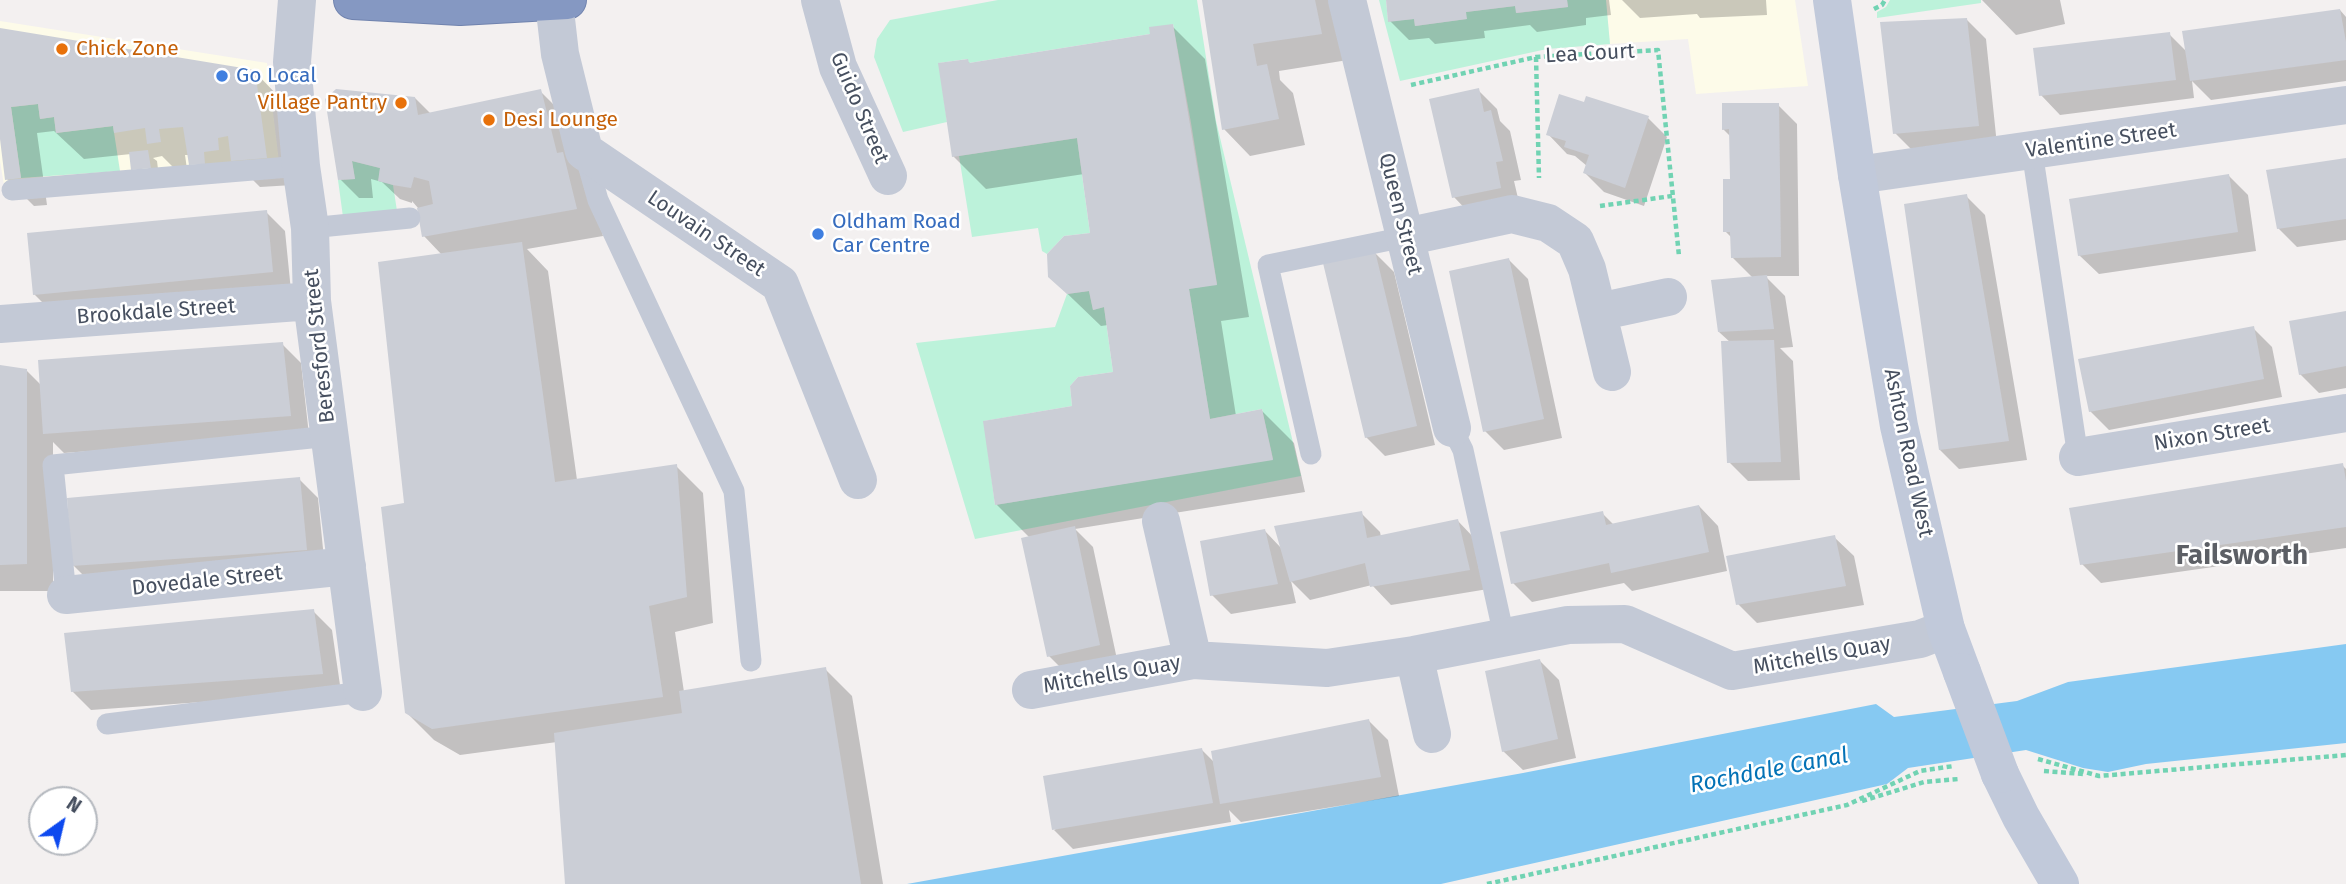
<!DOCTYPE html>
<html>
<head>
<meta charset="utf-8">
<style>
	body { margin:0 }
	#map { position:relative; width:2346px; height:884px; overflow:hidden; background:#f3f0f0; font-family:"Fira Sans",sans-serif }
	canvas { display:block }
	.north { position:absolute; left:28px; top:786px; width:70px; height:70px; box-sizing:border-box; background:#fff; border:2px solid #b5b9bf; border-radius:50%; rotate:34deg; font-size:19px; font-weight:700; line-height:28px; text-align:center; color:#464f5f }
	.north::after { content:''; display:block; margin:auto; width:24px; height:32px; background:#0d49ef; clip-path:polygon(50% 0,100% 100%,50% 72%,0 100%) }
</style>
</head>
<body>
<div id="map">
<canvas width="2346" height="884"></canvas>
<div class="north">N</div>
</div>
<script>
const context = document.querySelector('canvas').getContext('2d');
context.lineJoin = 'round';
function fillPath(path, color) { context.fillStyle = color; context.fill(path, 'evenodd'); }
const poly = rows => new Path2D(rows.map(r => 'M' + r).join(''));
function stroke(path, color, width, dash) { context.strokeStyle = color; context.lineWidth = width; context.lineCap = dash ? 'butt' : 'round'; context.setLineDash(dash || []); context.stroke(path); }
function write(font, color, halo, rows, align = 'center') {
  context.font = font + ' "Fira Sans",sans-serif'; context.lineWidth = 5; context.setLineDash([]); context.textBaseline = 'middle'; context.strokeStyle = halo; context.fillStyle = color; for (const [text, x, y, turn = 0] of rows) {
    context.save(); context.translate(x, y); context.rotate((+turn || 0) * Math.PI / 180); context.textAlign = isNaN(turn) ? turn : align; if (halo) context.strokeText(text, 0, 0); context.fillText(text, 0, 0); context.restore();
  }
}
fillPath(poly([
	[1606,0,1795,0,1808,86,1696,94,1688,39,1610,44],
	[0,21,267,63,279,162,4,185,0,161]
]), '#fdfbe9');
fillPath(poly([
	[998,0,1197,0,1216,121,1301,476,975,539,916,343,1055,327,1067,294,1089,291,1093,310,1104,307,1113,372,1078,377,1070,386,1072,406,984,421,995,505,1273,459,1262,409,1210,419,1189,289,1217,284,1191,123,1173,24,1150,34,969,63,967,59,939,63,947,122,903,132,874,57,877,39,890,20],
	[1379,0,1386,0,1388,21,1414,19,1415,26,1466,19,1466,12,1515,6,1517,13,1568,7,1567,0,1606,0,1610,44,1547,49,1400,81],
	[1890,0,1981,0,1981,3,1877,18,1877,12,1886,7],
	[38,104,40,119,54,117,56,133,113,126,120,171,21,178,11,107],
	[1077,138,1090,233,1064,236,1047,254,1042,251,1038,228,972,237,959,156],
	[352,161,380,168,379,180,393,185,397,211,343,217,338,180,355,179]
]), '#bcf2da');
fillPath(poly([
	[2346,644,2346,743,2146,764,2108,772,2083,768,2026,750,1908,768,1887,784,1441,884,907,884,1523,773,1876,704,1894,717,2017,701,2068,682]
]), '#86c9f2');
fillPath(poly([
	[1204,0,1335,0,1348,60,1279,71,1280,80,1293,93,1305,145,1250,156,1224,129],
	[1387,0,1609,0,1611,15,1586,18,1586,25,1537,32,1530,25,1484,31,1485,38,1435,44,1429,38,1409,40,1390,21],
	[1622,0,1766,0,1767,15,1700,18,1697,14,1640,18],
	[1982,0,2060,0,2065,24,2016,35],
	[2340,10,2346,17,2346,81,2211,100,2192,81,2194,98,2060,115,2041,95,2169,34,2187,52],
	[1967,20,1986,39,1997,145,1914,152,1895,133],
	[1172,26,1205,59,1249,317,1221,321,1236,416,1262,411,1294,443,1305,492,1075,529,1093,547,1118,664,1068,675,1049,656,1030,538,996,504,1073,407,1115,373,1108,325,1101,326,1050,277,1092,234,1084,174,986,189,953,156,967,61,971,64,1152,36],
	[0,30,254,71,281,99,293,185,260,187,245,172,224,182,190,155,185,155,187,169,176,170,162,156,153,158,157,161,159,177,131,154,84,159,54,131,37,133,47,205,34,206,7,179,0,126],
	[1478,90,1497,109,1500,121,1510,131,1521,180,1514,181,1520,207,1473,217,1454,197],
	[540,91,567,118,590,181,603,236,527,249,548,271,577,480,676,466,703,493,713,623,675,632,684,692,825,669,852,696,883,884,566,884,557,742,460,755,434,740,407,713,406,505,442,255,424,236,418,208,412,201,412,203,400,199,382,182,371,179,373,198,359,198,340,179,327,99,415,98,431,114],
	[1585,104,1648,118,1667,137,1644,206,1604,192,1585,173,1587,166,1575,156,1567,154,1548,134],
	[1778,105,1797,124,1799,276,1765,276,1785,296,1793,347,1780,348,1793,361,1800,480,1748,481,1729,462,1731,343,1719,332,1753,278,1732,257,1732,238,1725,231,1732,181,1731,137,1723,129],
	[2346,159,2346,240,2297,247,2278,228],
	[2229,176,2248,195,2256,251,2099,274,2079,255],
	[1966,196,1985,215,2027,460,1959,469,1940,450],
	[266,212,285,231,291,291,53,313,34,294],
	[1375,253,1394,272,1435,445,1385,456,1366,437],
	[1509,260,1528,279,1562,438,1504,450,1485,431],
	[2346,313,2346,388,2319,393,2300,374],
	[2253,328,2272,347,2282,397,2109,430,2090,411],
	[282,344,301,363,309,435,64,453,53,442,53,591,0,591,0,367,26,370,42,386],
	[2342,465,2346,469,2346,548,2101,583,2082,564],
	[299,479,318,498,325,569,92,584,73,565],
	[1699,506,1718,526,1727,571,1632,591,1624,583,1532,602,1513,583,1602,513,1614,525],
	[1361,513,1380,532,1381,537,1457,520,1476,540,1488,589,1391,605,1372,585,1310,600,1291,581,1296,603,1231,614,1212,595,1265,531,1282,549],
	[1834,537,1854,556,1864,605,1757,623,1738,604],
	[313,611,332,630,341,692,91,710,72,691],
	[1540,661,1559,680,1576,758,1523,770,1503,751],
	[1369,721,1388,740,1399,796,1241,822,1229,810,1231,822,1073,849,1054,830,1201,749,1214,762]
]), '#0003');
fillPath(poly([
	[1202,0,1315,0,1322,34,1253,44,1257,66,1267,64,1279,119,1222,130],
	[1386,0,1567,0,1568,7,1516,13,1515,6,1466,12,1467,19,1415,26,1414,19,1388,22],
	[2340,9,2346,42,2346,60,2190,81,2182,31],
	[1967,18,1979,126,1893,134,1880,22],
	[1173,24,1217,285,1189,289,1210,419,1262,409,1273,460,995,505,983,421,1072,406,1070,386,1078,377,1113,372,1104,307,1093,310,1089,291,1067,294,1048,277,1047,254,1064,236,1090,233,1077,138,952,157,938,63,968,59,969,63,1150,34,1149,27],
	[0,28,255,70,267,158,231,161,228,136,218,138,219,150,204,152,205,164,189,165,183,127,159,129,161,142,147,144,145,128,114,133,113,126,56,133,54,117,40,119,38,104,11,107,21,178,5,180,0,139],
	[2170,32,2176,80,2039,96,2033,48],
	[1479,88,1484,112,1491,110,1503,161,1496,162,1501,188,1452,198,1429,99],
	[336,89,415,97,418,115,541,89,557,153,563,152,577,209,422,237,417,208,433,204,429,181,414,177,411,188,393,185,378,181,380,168,352,161,355,179,338,180,325,99],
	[1559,94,1584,102,1586,96,1649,116,1625,188,1583,173,1589,155,1564,147,1566,141,1546,135],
	[1722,103,1779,103,1781,257,1731,258,1730,232,1723,232,1723,179,1730,179,1729,129,1722,130],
	[148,150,151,168,131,170,129,152],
	[2346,158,2346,219,2277,229,2266,170],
	[2229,174,2238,232,2078,256,2069,199],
	[1967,194,2009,441,1939,450,1904,204],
	[267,210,273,272,33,295,27,233],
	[522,242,555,482,677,464,687,597,649,606,663,697,432,729,405,713,381,507,404,503,378,262],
	[1375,251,1417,426,1365,438,1323,263],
	[1509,258,1544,419,1483,432,1449,271],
	[1767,275,1774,329,1718,332,1711,280],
	[2346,311,2346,366,2299,375,2289,321],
	[2254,326,2264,379,2089,412,2078,359],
	[1774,340,1781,462,1727,463,1721,341],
	[283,342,291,416,43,434,38,360],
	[0,365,27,369,27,564,0,565],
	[2343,463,2346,481,2346,527,2080,565,2069,508],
	[300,477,307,550,71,566,67,498],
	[1699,505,1709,552,1611,573,1609,563,1511,584,1500,532,1603,511,1606,525],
	[1362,511,1367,538,1458,519,1470,570,1370,587,1365,563,1290,582,1274,526],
	[1075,526,1100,645,1047,657,1021,538],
	[1265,529,1278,584,1210,596,1200,541],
	[1835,535,1846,586,1736,605,1726,556],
	[314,609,323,674,71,692,64,633],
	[1540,659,1558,739,1502,752,1485,671],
	[826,667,861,884,565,884,554,733,682,713,679,691],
	[1369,719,1381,777,1220,804,1211,751],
	[1202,748,1213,803,1052,830,1043,776]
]), '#cbced6');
const highway = poly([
	[353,0,460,6,567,0]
]);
stroke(highway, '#7083ae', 40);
stroke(poly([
	[1874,9,1882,5,1885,0],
	[1536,57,1539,178],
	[1411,85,1536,57,1658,50,1679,256],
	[1600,206,1672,196],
	[2038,759,2099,776,2346,755],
	[2044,771,2084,774],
	[1862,801,1924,782,1959,779],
	[1487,884,1847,805,1920,771,1954,766]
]), '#71d3b3', 4.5, [5, 3.5]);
stroke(poly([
	[2032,151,2078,457],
	[585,154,598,200,734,491,751,661],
	[12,190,301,166],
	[310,228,410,218],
	[1452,428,1463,450,1504,636],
	[1311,454,1268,265,1405,237],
	[66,595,53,465,330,436],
	[107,724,363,692]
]), '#c3c9d6', 21);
stroke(poly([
	[297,0,292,62,301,166,310,228,312,301,363,692],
	[820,0,838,67,888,176],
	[1347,0,1452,428],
	[554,2,560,54,584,151,780,284,858,480],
	[1857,175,2346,105],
	[1405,237,1512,214,1548,223,1575,241,1587,269,1612,372],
	[1598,312,1668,297],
	[0,324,312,301],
	[2078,457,2346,413],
	[1161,521,1193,660],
	[66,595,347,566],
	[1414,655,1432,734],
	[1031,690,1193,660,1327,668,1414,655,1568,625,1625,624,1732,671,1920,639,1946,629]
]), '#c3c9d6', 38);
stroke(poly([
	[1832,0,1857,175,1899,426,1946,629,1962,672],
	[2000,774,2021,817,2060,884]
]), '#c1c9da', 38);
stroke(highway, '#8598c2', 38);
stroke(poly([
	[1962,672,2000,774]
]), '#c1c9da', 38);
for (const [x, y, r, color] of [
	[62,49,7,"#e8710a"],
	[222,76,7,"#3f7fe0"],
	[401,103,7,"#e8710a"],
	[489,120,7,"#e8710a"],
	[818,234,7,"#3f7fe0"]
]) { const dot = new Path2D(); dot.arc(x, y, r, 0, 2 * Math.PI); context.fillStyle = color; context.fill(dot); stroke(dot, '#fff', 2.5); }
write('21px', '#c56008', '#fff', [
	["Chick Zone",76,49],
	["Village Pantry",387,103,"right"],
	["Desi Lounge",503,120]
], 'left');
write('21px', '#464f5f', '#fff', [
	["Lea Court",1590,54,-3],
	["Guido Street",859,108,67],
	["Valentine Street",2101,141,-8],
	["Queen Street",1400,214,76],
	["Louvain Street",706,234,34],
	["Brookdale Street",156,312,-4],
	["Beresford Street",320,346,-96],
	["Nixon Street",2212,435,-9],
	["Ashton Road West",1908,453,78],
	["Dovedale Street",207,581,-6],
	["Mitchells Quay",1822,656,-10],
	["Mitchells Quay",1112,675,-10]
]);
write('21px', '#366cbe', '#fff', [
	["Go Local",236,76],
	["Oldham Road",832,222],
	["Car Centre",832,246]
], 'left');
write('italic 23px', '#0372b6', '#fff', [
	["Rochdale Canal",1769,771,-11]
]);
write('bold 28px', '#5c5f65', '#fff', [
	["Failsworth",2242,556]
]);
</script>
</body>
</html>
